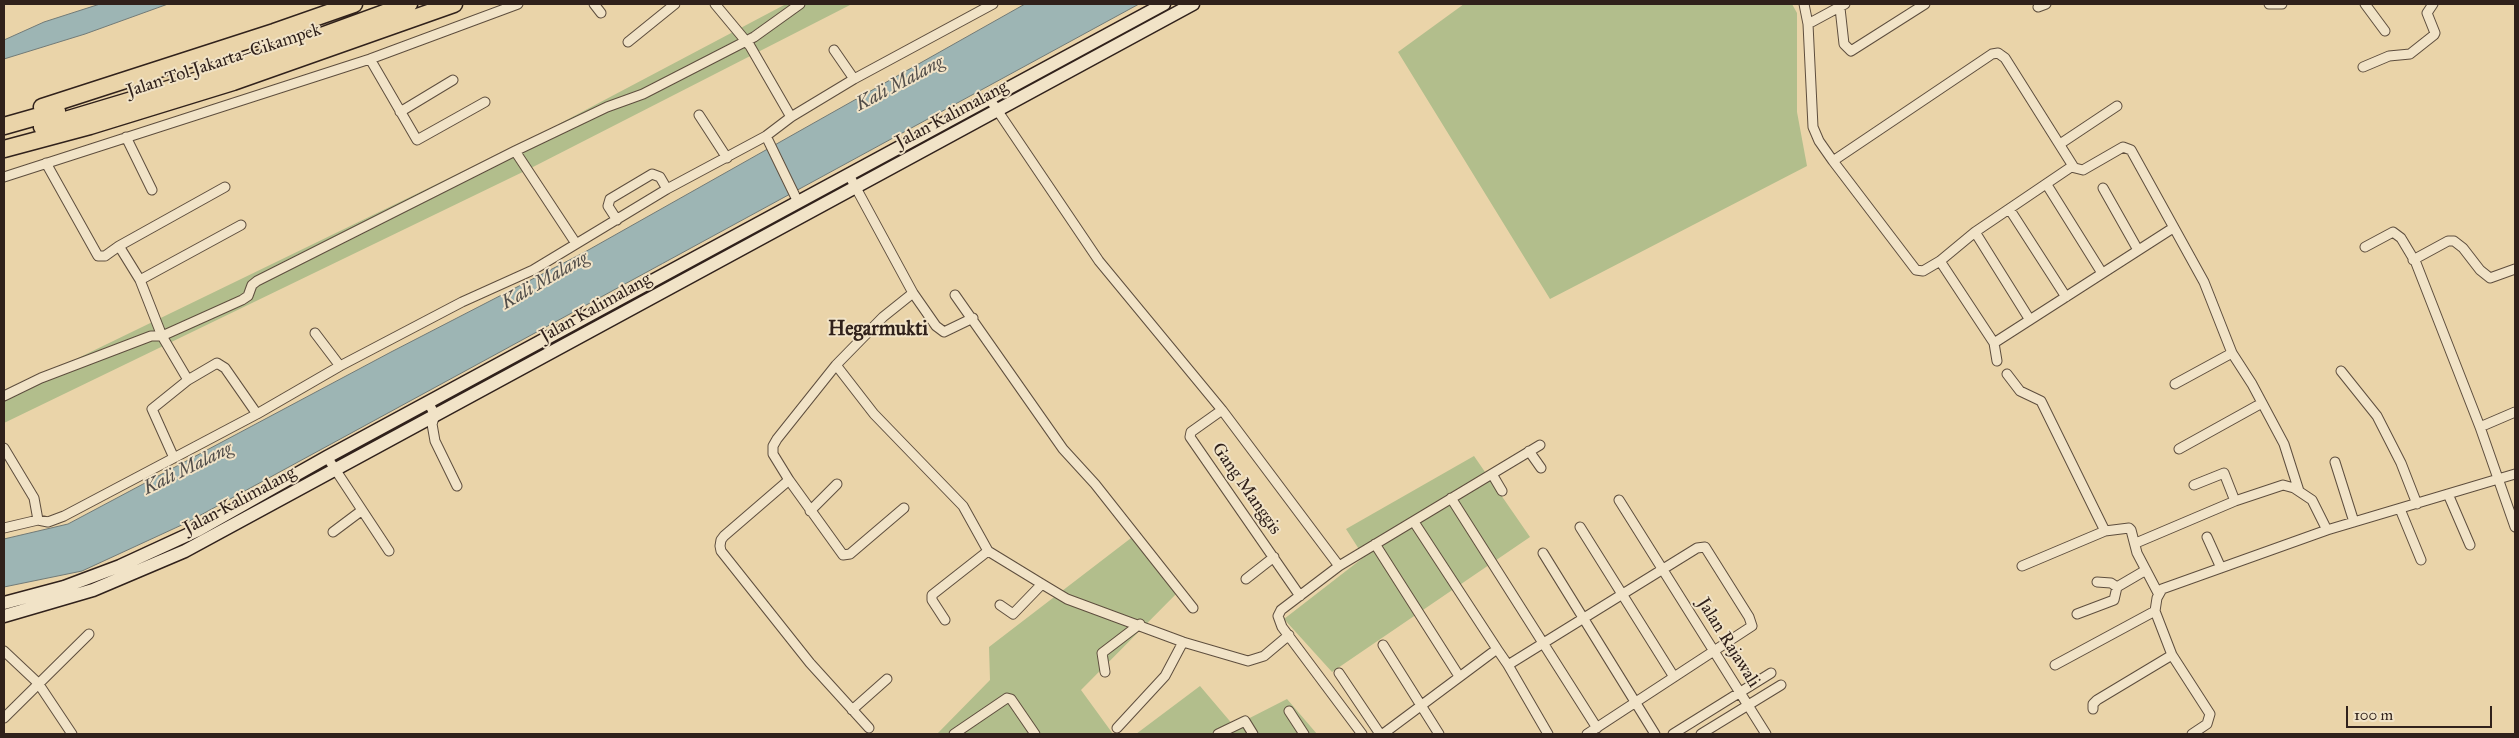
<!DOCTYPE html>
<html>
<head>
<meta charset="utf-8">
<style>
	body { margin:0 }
	#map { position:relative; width:2519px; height:738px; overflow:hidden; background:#ead4a9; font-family:"IM FELL Great Primer",serif }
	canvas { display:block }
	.frame { position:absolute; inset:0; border:5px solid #30211b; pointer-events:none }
	.scale { position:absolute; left:2346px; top:706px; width:146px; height:22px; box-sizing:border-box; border:2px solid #30211b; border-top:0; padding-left:6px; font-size:15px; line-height:18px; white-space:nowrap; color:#30211b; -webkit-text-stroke:4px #f1e3c7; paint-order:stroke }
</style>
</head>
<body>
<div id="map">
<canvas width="2519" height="738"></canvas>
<div class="frame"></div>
<div class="scale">100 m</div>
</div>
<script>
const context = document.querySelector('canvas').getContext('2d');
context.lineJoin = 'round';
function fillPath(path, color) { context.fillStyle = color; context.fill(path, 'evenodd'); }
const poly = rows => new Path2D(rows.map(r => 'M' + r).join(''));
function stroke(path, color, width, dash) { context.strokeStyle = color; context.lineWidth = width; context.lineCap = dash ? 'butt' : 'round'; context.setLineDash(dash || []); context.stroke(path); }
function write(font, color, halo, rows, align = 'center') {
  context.font = font + ' "IM FELL Great Primer",serif'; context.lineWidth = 4; context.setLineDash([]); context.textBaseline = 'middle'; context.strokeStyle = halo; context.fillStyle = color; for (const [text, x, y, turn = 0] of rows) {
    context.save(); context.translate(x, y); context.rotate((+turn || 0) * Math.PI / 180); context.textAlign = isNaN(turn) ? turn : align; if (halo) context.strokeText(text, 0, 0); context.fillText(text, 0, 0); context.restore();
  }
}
fillPath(poly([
	[786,4,852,4,531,168,4,423,4,394,542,133],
	[1464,4,1792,4,1797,13,1797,112,1807,166,1550,299,1398,52],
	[1474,456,1530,537,1332,672,1284,619,1364,557,1346,529],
	[1135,535,1180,590,1081,690,1113,734,937,734,990,680,989,647],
	[1200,686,1234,726,1287,699,1317,734,1136,734]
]), '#b2be8c');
const water = poly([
	[100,4,168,4,85,34,4,59,4,40,44,22,100,4],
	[1025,4,1139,4,186,523,82,571,4,587,4,539,68,524,391,352,583,253,1025,4]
]);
fillPath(water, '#9db5b4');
stroke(water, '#717a77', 1);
const street = poly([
	[594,4,601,13],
	[715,4,750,46,791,117],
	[1804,4,1808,24,1813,127,1819,141,1833,161,1916,270,1923,271,1940,261,1975,232,2071,167,2083,170,2123,147,2131,150,2204,282,2232,353,2252,384,2284,444,2299,491],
	[2269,4,2282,4],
	[2365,4,2385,31],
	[2038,7,2046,4],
	[1840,8,1844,44,1851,51,1925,4],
	[1808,24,1845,4],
	[628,42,675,4],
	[834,50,854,79],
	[370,59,417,140,485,102],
	[2363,67,2389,56,2410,54,2434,35,2435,33,2427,13,2433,4],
	[989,98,1099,261,1222,410,1339,566,1281,610,1278,616,1282,627,1362,734],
	[400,112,453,80],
	[699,115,727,158],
	[766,136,798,202],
	[126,137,152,190],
	[2060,144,2117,106],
	[515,151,575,242],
	[1833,161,1992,54,1998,53,2005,58,2073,166],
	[46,163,98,256,105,256,119,246,140,280,241,225],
	[849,175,913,293,883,317,836,365,777,439,773,446,773,454,789,480,724,536,721,540,720,546,721,551,810,663,869,728],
	[4,177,370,59,518,4],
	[2047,185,2102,273],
	[2103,188,2138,250],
	[2010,210,2066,297],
	[617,220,608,206,610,199,652,174,660,177,667,189],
	[1975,232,2030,320],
	[119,246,225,187],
	[2365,247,2393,232,2401,238,2416,263,2480,427,2515,527],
	[2413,260,2448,241,2454,241,2463,248,2480,270,2490,278,2515,269],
	[1940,261,1994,343,1997,361],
	[140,280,162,336,188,380],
	[913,293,936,326,944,332,973,318],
	[955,295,1063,449,1095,484,1193,608],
	[315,333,340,366],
	[1994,343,2173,228],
	[836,365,874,414,963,506,988,551,1042,584,1067,599,1183,642,1248,661,1264,656,1289,635],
	[2341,371,2377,416,2401,463,2417,504],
	[2007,374,2020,391,2041,401,2105,531],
	[2175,384,2232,353],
	[4,396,41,378,151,336,162,336,242,300,248,296,252,285,257,281,515,151,607,107,643,94,754,37,800,4],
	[428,402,435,415,432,424,435,441,457,486],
	[1222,410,1191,432,1190,437,1300,596],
	[2480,427,2515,412],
	[4,448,34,498,38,520],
	[2179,449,2262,403],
	[1529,451,1541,468],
	[327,457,389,551],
	[174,458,152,409,188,380,217,363,225,368,257,414],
	[2335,462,2354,522],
	[1492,474,1502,491],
	[789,480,843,555,850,554,904,508],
	[2194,485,2224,473,2235,501],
	[2448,494,2470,545],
	[1451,498,1597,728],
	[1619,500,1766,734],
	[2400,509,2421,560],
	[810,511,837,484],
	[1414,522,1497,649],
	[1580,527,1674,677],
	[4,528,38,520,48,522,64,516,257,414,340,366,462,302,533,270,667,189,766,136,791,117,854,79,993,4],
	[333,532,361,511],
	[2207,537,2221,568],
	[2136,543,2235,501,2283,485,2294,488,2312,500,2327,530],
	[1375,544,1459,676],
	[1543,553,1655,734],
	[1339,566,1540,445],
	[2022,566,2105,531,2129,528,2131,530,2137,553,2158,593],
	[1246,579,1274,557],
	[2097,582,2111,583,2117,587,2146,570],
	[1000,605,1013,614,1042,584],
	[2077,614,2114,600,2117,587],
	[945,620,932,600,932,595,988,551],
	[1383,645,1439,734],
	[4,651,38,683,72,734],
	[1508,665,1548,734],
	[2055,665,2155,611],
	[1105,672,1102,653,1140,624],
	[1339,673,1380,734],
	[2093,709,2093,704,2097,700,2172,655],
	[852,710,887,679],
	[1289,711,1304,734],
	[4,718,89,634],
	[1117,728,1165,676,1183,642],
	[954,734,1007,698,1011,699,1035,734],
	[1218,734,1245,721,1253,734],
	[1383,734,1497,649,1508,665,1697,548,1705,547,1749,617,1752,626,1587,734],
	[1673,734,1771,673],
	[1701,734,1781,685],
	[2192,734,2207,724,2210,714,2172,655,2155,611,2157,598,2162,589,2327,530,2515,474]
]);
const secondary = poly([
	[4,603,64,587,120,566,198,530,327,457,1164,4],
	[4,616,93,590,185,551,1193,4]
]);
const highway = poly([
	[42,107,274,32,354,4],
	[4,126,57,111],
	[42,127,212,76,409,4],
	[4,149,90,126,233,82,454,4]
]);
stroke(street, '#5e4e3e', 11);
stroke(secondary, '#30211b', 15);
stroke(highway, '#30211b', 19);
stroke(street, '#f1e3c7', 9);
stroke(secondary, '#f1e3c7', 12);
stroke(highway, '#ead4a9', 16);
write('18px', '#30211b', '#f1e3c7', [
	["Jalan Tol Jakarta–Cikampek",224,61,-18],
	["Jalan Kalimalang",952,115,-28],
	["Jalan Kalimalang",596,308,-29],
	["Gang Manggis",1246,489,55],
	["Jalan Kalimalang",240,501,-28],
	["Jalan Rajawali",1728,643,58]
]);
write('italic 19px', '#514d49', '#f1e3c7', [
	["Kali Malang",900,84,-28],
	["Kali Malang",545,281,-30],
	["Kali Malang",188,469,-26]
]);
write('bold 20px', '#30211b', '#f1e3c7', [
	["Hegarmukti",878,330]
]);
</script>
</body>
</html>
